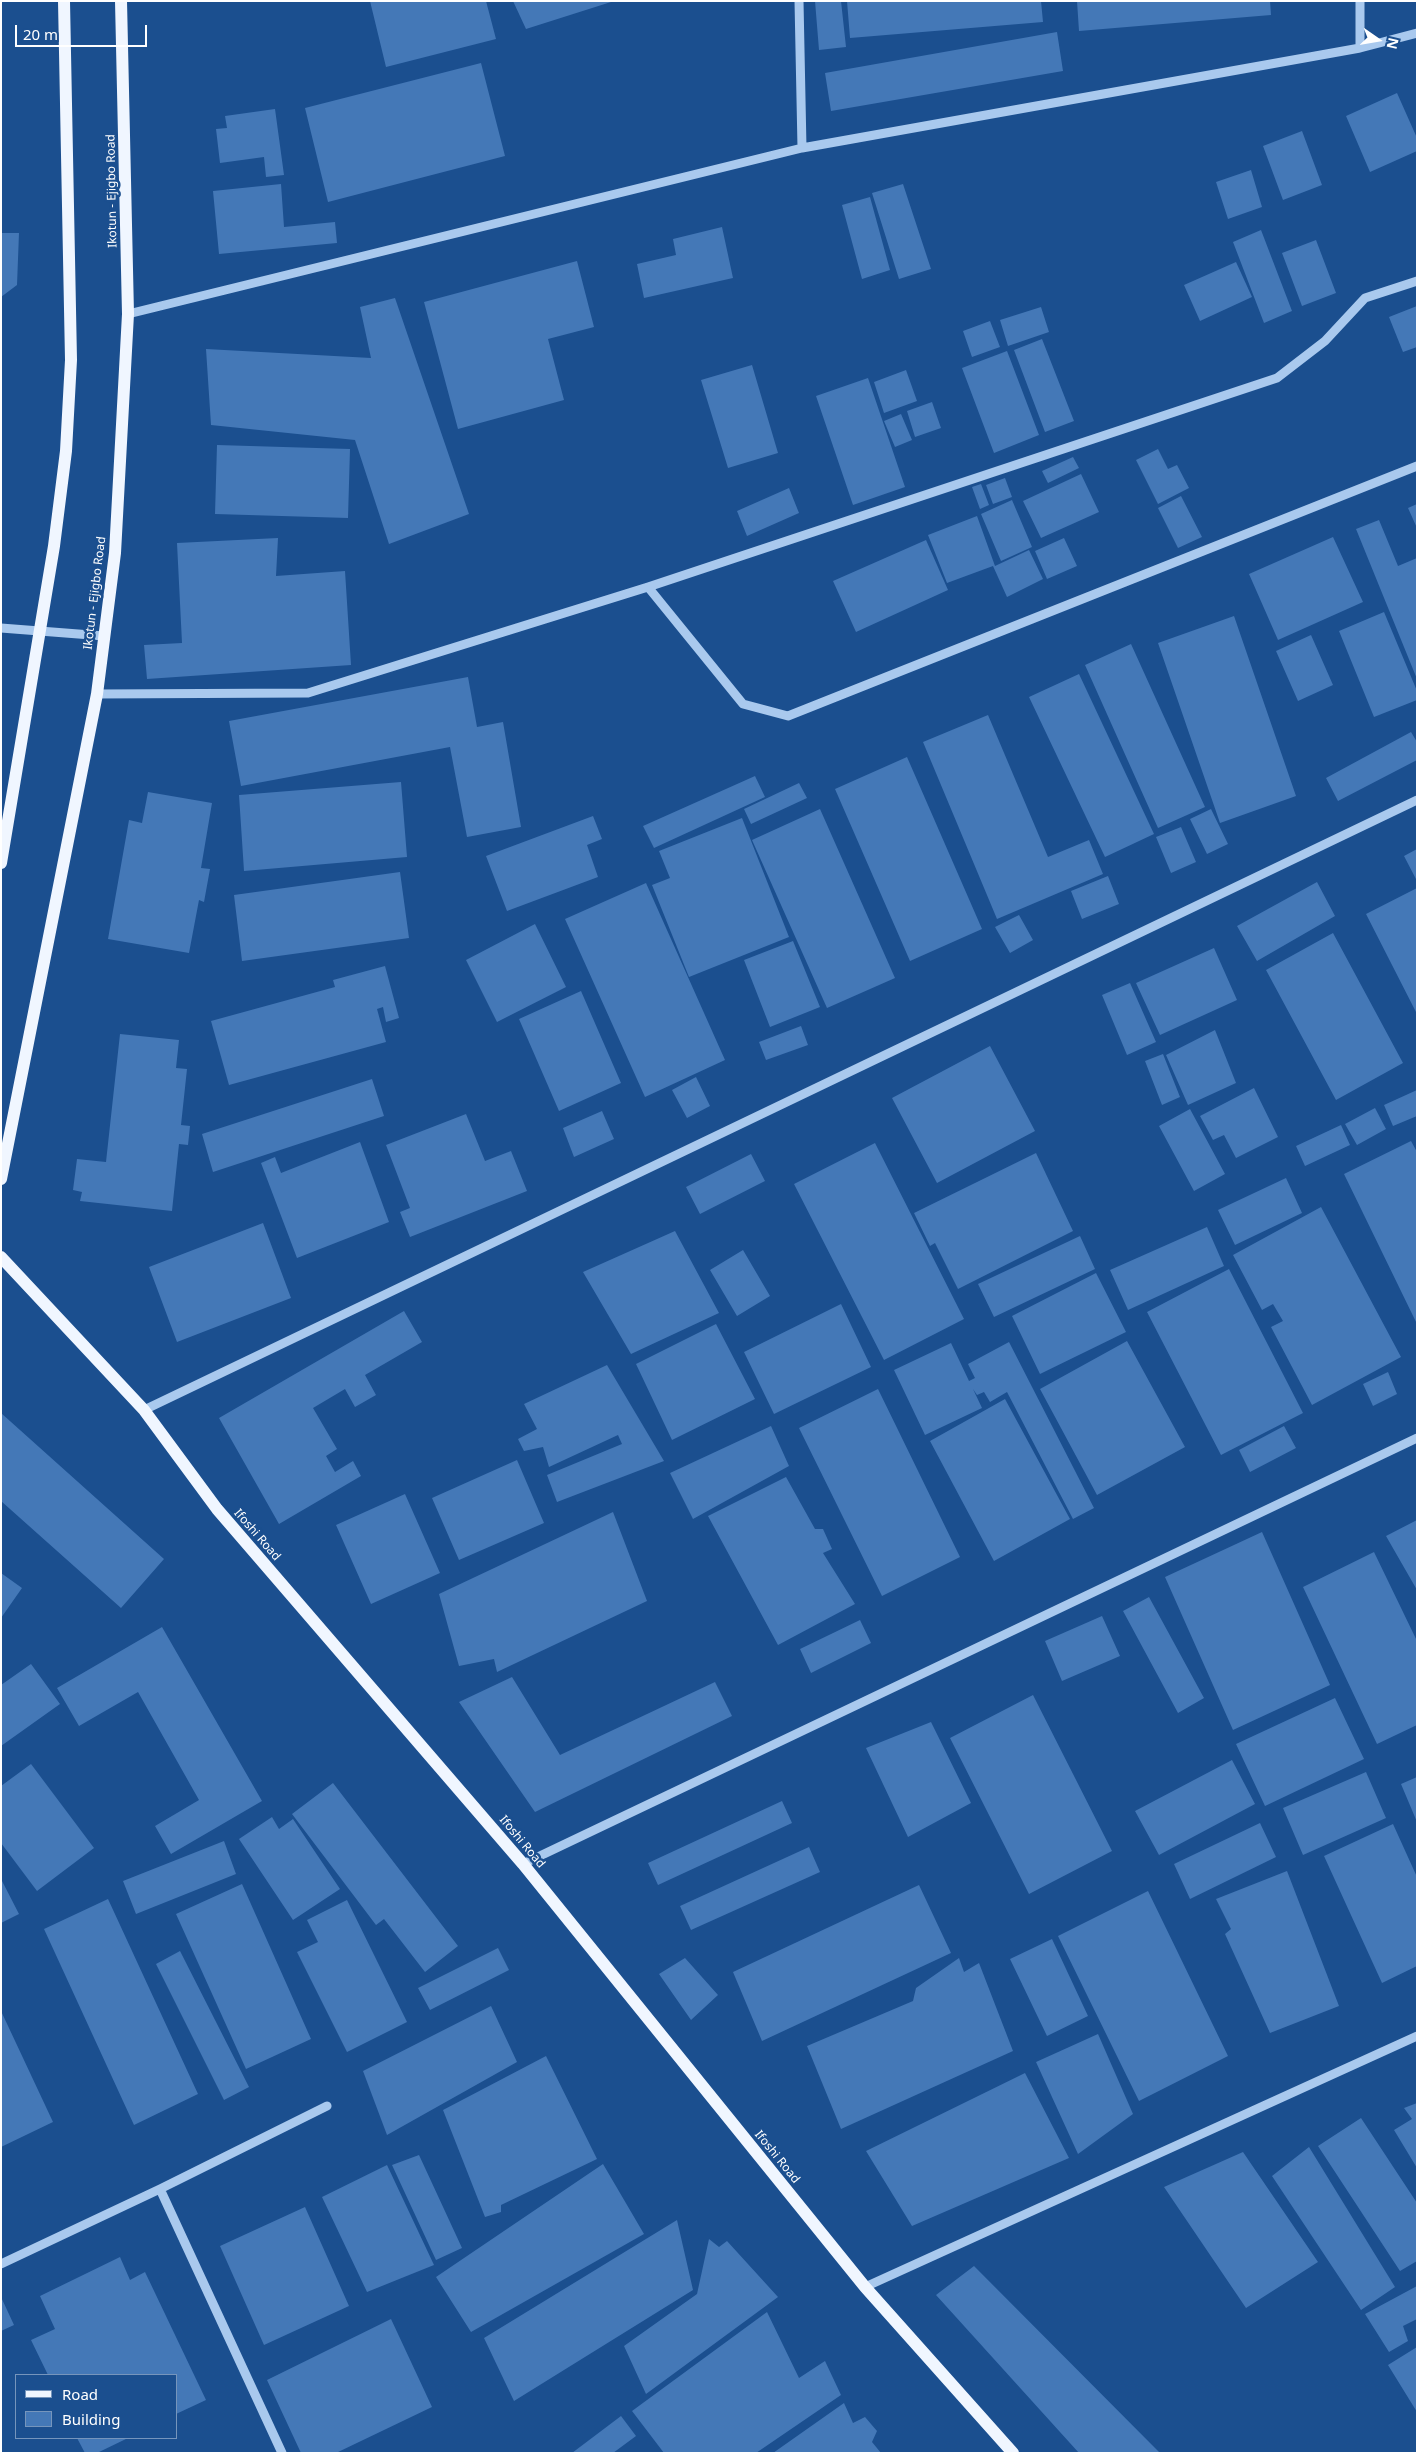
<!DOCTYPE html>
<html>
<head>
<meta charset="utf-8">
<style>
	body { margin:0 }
	#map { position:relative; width:1418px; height:2454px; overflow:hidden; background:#1b4f8f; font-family:"Noto Sans",sans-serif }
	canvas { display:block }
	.frame { position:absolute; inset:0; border:2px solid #fff; pointer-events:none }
	.legend { position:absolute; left:15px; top:2374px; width:162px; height:65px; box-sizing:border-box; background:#1b4f8f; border:1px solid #7695bc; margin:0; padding:6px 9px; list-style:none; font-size:15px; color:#fff }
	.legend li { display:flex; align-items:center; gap:10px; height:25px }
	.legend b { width:25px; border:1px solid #7695bc }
	.north { position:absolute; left:1353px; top:15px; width:50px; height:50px; -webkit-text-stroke:4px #1b4f8f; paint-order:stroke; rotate:103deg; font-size:14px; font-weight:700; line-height:20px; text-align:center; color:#fff }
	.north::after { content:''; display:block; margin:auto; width:18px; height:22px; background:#fff; clip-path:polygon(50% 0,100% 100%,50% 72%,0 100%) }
	.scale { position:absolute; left:15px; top:25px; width:132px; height:22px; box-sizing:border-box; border:2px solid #fff; border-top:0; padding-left:6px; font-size:15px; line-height:18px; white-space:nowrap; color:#fff; -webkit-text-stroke:4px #1b4f8f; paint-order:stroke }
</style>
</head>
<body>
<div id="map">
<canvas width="1418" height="2454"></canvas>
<div class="frame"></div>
<ul class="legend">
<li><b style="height:6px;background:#f0f6ff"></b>Road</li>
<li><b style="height:14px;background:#4478b7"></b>Building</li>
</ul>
<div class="north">N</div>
<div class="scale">20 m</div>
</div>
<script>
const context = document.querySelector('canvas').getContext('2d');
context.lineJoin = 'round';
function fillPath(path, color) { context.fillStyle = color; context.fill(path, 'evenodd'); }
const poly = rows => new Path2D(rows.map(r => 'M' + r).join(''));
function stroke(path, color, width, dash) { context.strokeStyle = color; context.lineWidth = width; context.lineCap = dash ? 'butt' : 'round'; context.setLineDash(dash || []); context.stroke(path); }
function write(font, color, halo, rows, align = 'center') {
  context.font = font + ' "Noto Sans",sans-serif'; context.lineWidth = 5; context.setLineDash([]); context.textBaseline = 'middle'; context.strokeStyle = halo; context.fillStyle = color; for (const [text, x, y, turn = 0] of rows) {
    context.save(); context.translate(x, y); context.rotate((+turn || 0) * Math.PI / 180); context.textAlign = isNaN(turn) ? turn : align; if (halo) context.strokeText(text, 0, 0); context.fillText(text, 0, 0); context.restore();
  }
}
fillPath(poly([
	[370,1,486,1,496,39,386,67],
	[513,1,611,1,611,2,526,29],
	[815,1,841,1,846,47,819,50],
	[847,1,1041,1,1043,22,850,38],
	[1077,1,1270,1,1271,15,1079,31],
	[1057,32,1063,71,831,111,825,73],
	[481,63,505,156,328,202,305,108],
	[1397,93,1417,138,1417,151,1370,172,1346,116],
	[275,109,284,175,266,177,264,157,220,163,216,129,227,128,225,116],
	[1302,131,1322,185,1283,200,1263,146],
	[1251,170,1262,207,1228,219,1216,182],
	[281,184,284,227,335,222,337,243,219,254,213,191],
	[903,184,931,269,899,279,872,193],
	[870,197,890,270,862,279,842,205],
	[722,227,733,278,644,298,637,264,676,255,673,239],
	[1261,230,1292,311,1264,323,1233,242],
	[1,233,19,233,17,285,1,297],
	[1316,240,1336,293,1302,306,1282,253],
	[577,261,594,327,548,339,564,400,458,429,424,302],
	[1236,262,1252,297,1200,321,1184,285],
	[395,298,469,514,389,544,355,440,211,425,206,349,371,358,360,307],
	[1417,306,1417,347,1403,352,1389,317],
	[1041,307,1049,332,1008,346,1000,320],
	[990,321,1000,347,972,357,963,331],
	[1042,339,1074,421,1045,432,1014,350],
	[1007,351,1039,435,994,453,962,368],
	[752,365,778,453,728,468,701,380],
	[906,370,917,401,884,413,874,382],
	[868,378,905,487,853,505,816,396],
	[932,402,941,428,915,437,907,411],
	[901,414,912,440,895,447,884,421],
	[217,445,350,449,348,518,215,514],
	[1158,449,1168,469,1177,465,1189,488,1158,504,1136,460],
	[1073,457,1079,468,1048,483,1042,471],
	[1081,474,1099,512,1041,538,1023,501],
	[1005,478,1012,497,993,504,986,485],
	[981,484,989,505,980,509,972,487],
	[789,488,799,513,747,536,737,511],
	[1181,496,1202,537,1178,548,1158,508],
	[1012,500,1032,547,1001,561,981,514],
	[1417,504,1417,528,1408,508],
	[977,516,995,566,1029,550,1043,579,1007,597,993,566,947,583,928,535],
	[1379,520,1398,566,1417,558,1417,679,1356,529],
	[1333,537,1363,602,1278,640,1249,574],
	[278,538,276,576,345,571,351,665,147,679,144,645,182,643,177,543],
	[1064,538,1077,566,1047,579,1035,551],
	[926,540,948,590,856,632,833,581],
	[1384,612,1417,691,1417,700,1374,717,1339,631],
	[1234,616,1296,796,1220,823,1158,643],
	[1311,635,1333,685,1298,701,1276,651],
	[1131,644,1205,807,1158,828,1085,665],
	[1079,674,1154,834,1105,857,1029,697],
	[468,677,477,727,503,722,521,827,467,837,450,747,241,786,229,721],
	[988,715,1048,857,1089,840,1103,874,997,919,923,742],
	[1411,732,1417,742,1417,760,1338,801,1326,778],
	[907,757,982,929,910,961,835,789],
	[755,776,765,797,654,848,643,826],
	[401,782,407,857,244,871,239,795],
	[799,783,807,798,751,824,744,809],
	[148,792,212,803,201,868,210,869,204,902,199,900,189,953,108,939,129,820,142,823],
	[820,809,895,978,827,1008,752,840],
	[1211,809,1228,844,1207,854,1190,819],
	[593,816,602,839,587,845,598,877,507,911,486,856],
	[742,818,789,937,689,977,652,885,670,878,659,851],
	[1181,827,1196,862,1171,873,1156,837],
	[1417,849,1417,881,1404,856],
	[400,872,409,938,242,961,234,895],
	[1108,876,1119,904,1082,919,1071,891],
	[1317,882,1335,916,1257,961,1237,926],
	[646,883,725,1060,645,1097,565,919],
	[1417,888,1417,1014,1366,914],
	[1019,915,1033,940,1010,953,995,927],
	[535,924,566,987,497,1022,466,960],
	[1333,933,1403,1063,1336,1100,1266,970],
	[793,941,820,1007,770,1027,744,960],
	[1214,948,1237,1000,1160,1035,1136,983],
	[385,966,399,1018,386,1022,383,1007,377,1009,386,1042,229,1085,211,1021,335,987,333,980],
	[1130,983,1156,1042,1127,1055,1102,995],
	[581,991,621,1083,559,1111,519,1019],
	[801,1026,808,1045,766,1060,759,1042],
	[1215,1030,1236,1083,1188,1105,1166,1055],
	[120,1034,179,1040,176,1068,187,1069,181,1125,190,1126,188,1145,179,1144,172,1211,80,1201,82,1192,73,1190,77,1159,106,1162],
	[990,1046,1035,1131,937,1183,892,1098],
	[1163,1054,1180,1097,1162,1105,1145,1061],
	[696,1077,710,1106,687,1118,672,1090],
	[372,1079,384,1116,213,1172,202,1134],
	[1254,1088,1278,1137,1236,1158,1224,1135,1213,1140,1200,1116],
	[1417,1090,1417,1116,1393,1126,1384,1105],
	[1375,1108,1386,1129,1357,1145,1345,1124],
	[1190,1109,1225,1174,1194,1191,1159,1126],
	[602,1111,614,1139,574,1157,563,1128],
	[466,1114,485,1161,511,1151,527,1191,410,1237,400,1212,410,1208,386,1145],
	[1341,1125,1350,1145,1305,1166,1296,1146],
	[1411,1141,1417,1152,1417,1324,1344,1174],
	[360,1142,389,1222,297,1258,261,1163,275,1157,281,1173],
	[875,1143,964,1319,884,1360,794,1184],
	[1036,1153,1073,1231,958,1289,935,1243,930,1246,914,1213],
	[751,1154,765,1181,700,1214,686,1187],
	[1286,1178,1302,1213,1235,1245,1218,1210],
	[1321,1207,1401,1357,1312,1405,1271,1327,1283,1321,1273,1304,1262,1310,1233,1255],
	[263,1223,291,1298,177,1342,149,1267],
	[1207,1227,1224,1266,1128,1310,1110,1270],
	[675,1231,719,1313,631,1354,583,1272],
	[1080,1236,1095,1269,994,1317,978,1284],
	[743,1250,770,1296,737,1316,710,1270],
	[1229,1269,1303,1413,1221,1455,1147,1312],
	[1096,1273,1126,1332,1040,1374,1012,1316],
	[841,1304,871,1367,774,1414,744,1352],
	[404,1311,422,1342,365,1375,376,1395,355,1407,345,1389,313,1408,337,1449,326,1456,335,1472,353,1461,361,1476,279,1524,219,1418],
	[716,1324,755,1399,672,1440,636,1364],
	[1127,1341,1185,1447,1097,1495,1040,1389],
	[1009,1342,1094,1508,1073,1519,1007,1392,990,1402,984,1392,977,1395,973,1389,982,1408,925,1435,894,1370,951,1343,969,1381,975,1378,968,1364],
	[607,1365,664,1461,557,1502,547,1475,622,1444,618,1435,549,1467,543,1447,524,1451,518,1439,537,1429,524,1404],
	[1388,1372,1397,1394,1373,1406,1363,1384],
	[878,1389,960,1557,882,1596,799,1428],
	[1005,1399,1070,1519,994,1561,930,1441],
	[1,1413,164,1559,121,1608,1,1501],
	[771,1426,789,1466,693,1519,670,1473],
	[1284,1426,1296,1448,1250,1472,1239,1450],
	[517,1460,544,1523,459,1560,432,1498],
	[786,1477,815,1529,823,1529,832,1549,823,1553,855,1604,778,1645,708,1516],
	[405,1494,440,1573,371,1604,336,1525],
	[613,1512,647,1601,497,1672,494,1659,459,1666,439,1594],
	[1417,1520,1417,1590,1386,1536],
	[1262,1532,1330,1685,1233,1730,1165,1577],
	[1374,1552,1417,1641,1417,1725,1377,1744,1303,1587],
	[1,1573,22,1588,1,1618],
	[1149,1597,1204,1698,1178,1713,1123,1611],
	[1102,1616,1120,1656,1062,1681,1045,1641],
	[860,1620,871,1643,811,1673,800,1649],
	[162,1627,262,1801,171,1854,155,1826,199,1800,138,1692,79,1726,57,1688],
	[31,1664,60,1704,1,1746,1,1685],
	[512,1677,560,1755,715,1682,732,1716,535,1812,459,1702],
	[1033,1695,1112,1851,1029,1894,950,1738],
	[1335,1698,1364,1759,1265,1806,1236,1744],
	[931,1722,971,1803,908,1837,866,1748],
	[1232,1760,1255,1804,1159,1855,1135,1811],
	[31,1764,94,1848,37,1891,1,1843,1,1786],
	[1366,1772,1386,1818,1303,1855,1283,1808],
	[1417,1777,1417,1822,1401,1784],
	[333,1783,458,1946,425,1972,384,1919,376,1925,292,1814],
	[782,1801,792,1823,658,1885,648,1863],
	[272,1817,279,1829,293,1819,340,1889,293,1920,239,1839],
	[1260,1823,1276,1857,1190,1899,1174,1864],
	[1393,1824,1417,1877,1417,1966,1382,1983,1324,1856],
	[224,1841,236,1874,136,1914,123,1881],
	[809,1847,820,1872,691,1930,680,1906],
	[1287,1871,1339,2006,1270,2033,1225,1934,1231,1929,1216,1899],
	[1,1879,19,1914,1,1923],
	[242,1884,311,2039,246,2069,176,1914],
	[919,1885,951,1953,762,2041,733,1972],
	[1148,1891,1228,2056,1139,2101,1058,1936],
	[108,1899,198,2094,134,2125,44,1929],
	[347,1900,407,2022,347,2052,297,1952,318,1942,307,1920],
	[1052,1939,1088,2016,1047,2036,1010,1959],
	[498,1948,509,1970,430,2010,418,1988],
	[180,1951,249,2087,224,2100,156,1964],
	[685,1958,718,1995,691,2020,659,1974],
	[959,1958,964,1972,979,1963,1013,2051,841,2129,807,2046,913,2001,916,1988],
	[491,2006,517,2062,387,2135,363,2071],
	[1,2011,53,2122,1,2147],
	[1098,2034,1133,2114,1078,2154,1036,2062],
	[546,2056,597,2159,501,2205,501,2212,485,2217,443,2110],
	[1025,2073,1069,2158,912,2226,866,2151],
	[1417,2103,1417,2168,1394,2130,1412,2119,1404,2108],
	[1361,2118,1417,2203,1417,2261,1400,2271,1318,2146],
	[1309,2147,1395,2287,1361,2310,1272,2176],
	[1243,2152,1318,2262,1246,2308,1164,2187],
	[419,2155,462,2248,436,2260,392,2165],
	[603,2164,644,2234,471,2332,436,2277],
	[387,2165,434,2265,367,2292,322,2197],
	[305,2207,349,2306,264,2345,220,2246],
	[677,2220,693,2290,514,2401,484,2338],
	[709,2239,719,2247,727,2241,778,2297,646,2394,624,2346,697,2294],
	[120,2257,130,2280,145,2272,206,2400,176,2414,176,2375,48,2375,31,2340,55,2329,40,2296],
	[974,2266,1160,2453,1079,2453,936,2295],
	[1417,2286,1417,2319,1403,2326,1408,2341,1389,2352,1365,2314],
	[1,2297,14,2325,1,2331],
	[767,2312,799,2378,825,2361,841,2395,756,2453,664,2453,632,2411],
	[391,2319,432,2407,336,2453,301,2453,267,2380],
	[1417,2347,1417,2412,1388,2365],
	[844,2403,853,2423,865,2417,877,2431,872,2442,881,2453,773,2453],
	[621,2416,636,2436,613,2453,572,2453],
	[77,2438,128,2438,97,2453,85,2453]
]), '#4478b7');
stroke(poly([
	[799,1,802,148],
	[1360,1,1360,48],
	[128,314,802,148,1360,48,1417,33],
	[648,587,743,704,788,716,1417,466],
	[1,628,104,636],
	[97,694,308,693,648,587,1277,378,1325,341,1365,298,1417,281],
	[144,1410,1417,800],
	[523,1864,1417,1438],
	[160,2189,282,2453],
	[1,2264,160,2189,327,2106],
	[865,2287,1417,2036]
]), '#a9c9ee', 9);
stroke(poly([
	[1,863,54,546,66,451,71,360,64,1],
	[1,1179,97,694,115,553,128,314,121,1],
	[1,1257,144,1410,217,1509,523,1864,865,2287,1013,2453]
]), '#f0f6ff', 12);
write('12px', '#fff', '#1b4f8f', [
	["Ikotun - Ejigbo Road",112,191,-91],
	["Ikotun - Ejigbo Road",95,593,-83],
	["Ifoshi Road",257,1535,49],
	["Ifoshi Road",522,1842,50],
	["Ifoshi Road",777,2157,51]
]);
</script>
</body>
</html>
